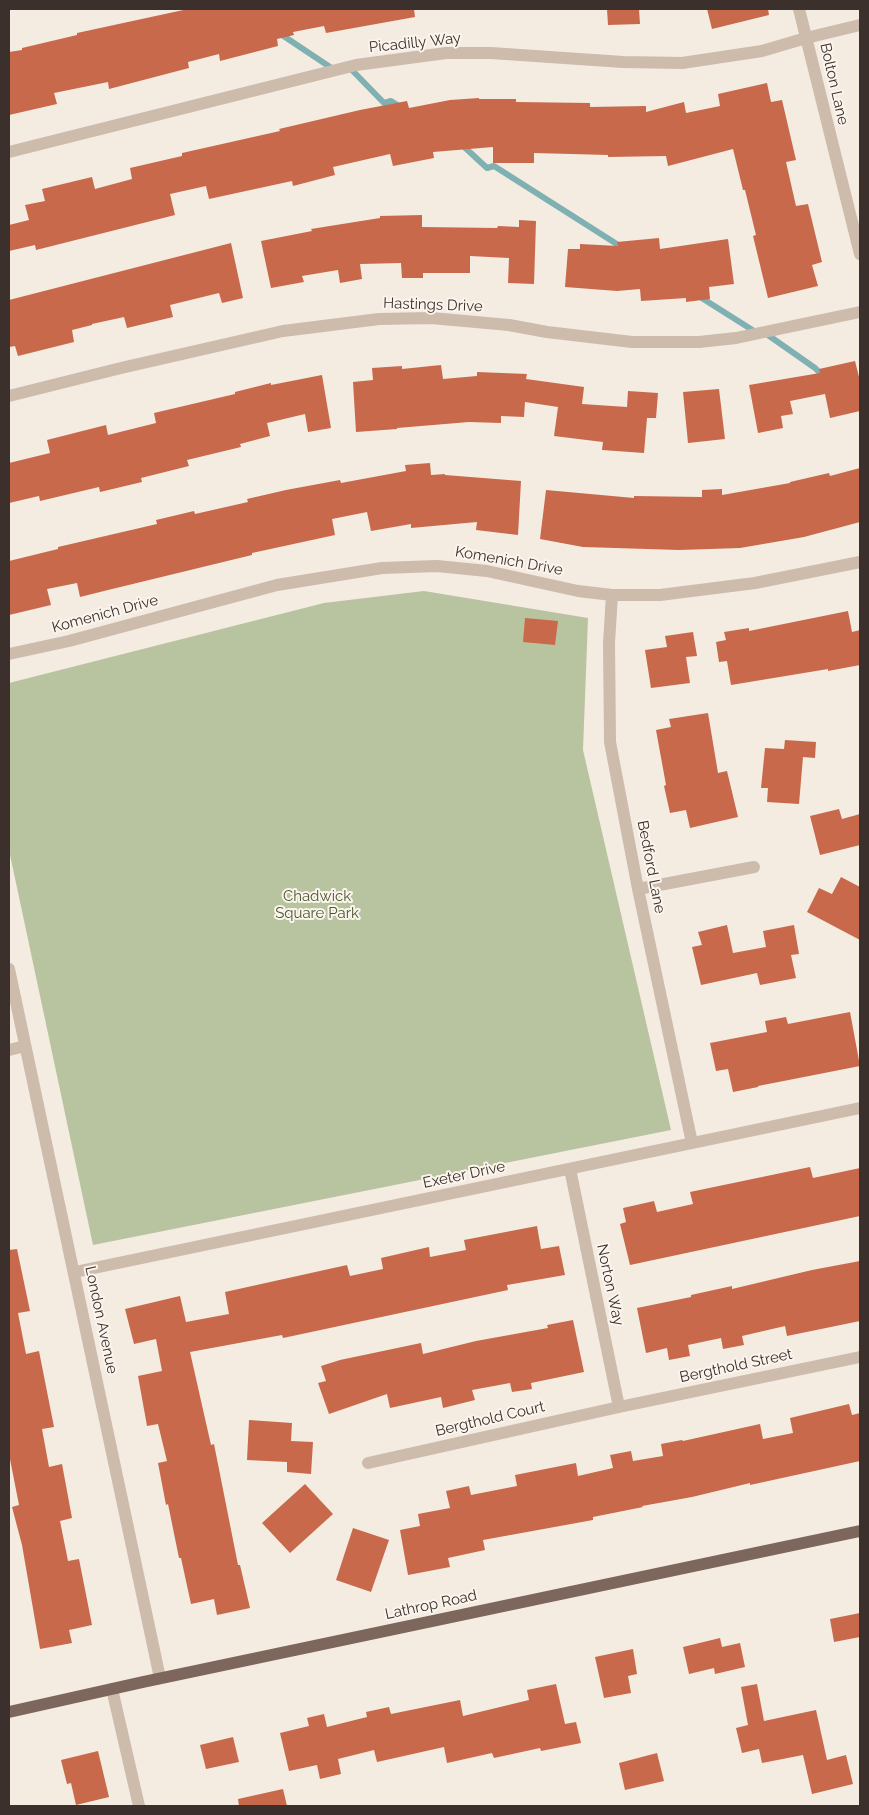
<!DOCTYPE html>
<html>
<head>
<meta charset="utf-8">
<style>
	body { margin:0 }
	#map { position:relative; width:869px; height:1815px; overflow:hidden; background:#f4ebe1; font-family:Raleway,sans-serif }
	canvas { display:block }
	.frame { position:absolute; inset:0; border:10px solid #3b302b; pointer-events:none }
</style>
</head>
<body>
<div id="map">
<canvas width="869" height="1815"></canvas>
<div class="frame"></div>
</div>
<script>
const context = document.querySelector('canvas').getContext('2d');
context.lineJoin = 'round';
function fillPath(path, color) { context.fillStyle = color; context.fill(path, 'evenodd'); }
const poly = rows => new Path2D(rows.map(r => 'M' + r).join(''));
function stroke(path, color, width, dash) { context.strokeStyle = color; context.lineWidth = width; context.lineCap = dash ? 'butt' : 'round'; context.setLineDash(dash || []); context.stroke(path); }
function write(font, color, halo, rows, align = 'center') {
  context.font = font + ' Raleway,sans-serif'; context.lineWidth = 4; context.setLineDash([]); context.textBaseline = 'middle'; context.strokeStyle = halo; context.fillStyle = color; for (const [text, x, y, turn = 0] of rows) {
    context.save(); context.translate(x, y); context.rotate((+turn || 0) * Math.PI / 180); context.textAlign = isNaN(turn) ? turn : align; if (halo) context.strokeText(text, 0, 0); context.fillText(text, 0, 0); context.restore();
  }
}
fillPath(poly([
	[424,591,588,618,583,750,671,1130,93,1245,9,850,9,683,324,603]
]), '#b8c4a0');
stroke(poly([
	[279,33,333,69],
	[349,67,384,103,391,101,402,108],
	[461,144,487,168,494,166,623,248],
	[697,295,754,331,756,331],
	[765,333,815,368,825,378]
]), '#7fb0b2', 6);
fillPath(poly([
	[188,9,414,9,415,17,326,33,324,26,293,32,294,35,277,39,278,46,220,61,219,54,188,62,189,68,109,89,108,82,54,93,57,104,9,115,9,52,22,50,22,48,77,35,77,33],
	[607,9,639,9,640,24,608,25],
	[707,9,768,9,769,15,712,29],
	[767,83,771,102,782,100,796,160,786,162,796,206,808,204,822,262,812,265,818,286,768,298,753,236,756,235,745,190,743,190,733,149,668,166,666,156,608,157,608,155,534,153,534,163,493,163,493,147,433,152,434,158,393,166,390,154,333,167,335,175,293,186,292,181,209,199,206,186,170,194,175,215,36,250,35,245,9,251,9,225,29,220,25,205,45,201,42,189,92,177,95,189,132,179,130,168,182,156,182,153,280,131,279,129,360,110,407,101,409,108,450,100,479,98,479,99,516,99,516,102,590,103,590,107,646,106,646,112,684,102,686,113,720,106,718,94],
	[422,215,422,227,497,228,498,226,519,227,519,220,536,221,534,284,508,283,509,258,470,256,470,273,423,273,423,278,402,278,401,263,360,264,362,279,340,283,338,270,302,276,304,282,271,288,261,241,312,231,311,229,380,218,380,216],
	[659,238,660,249,728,239,734,284,709,287,710,299,686,302,686,298,641,301,640,289,617,291,565,287,568,249,580,249,580,244,618,246,617,242],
	[231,243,243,298,222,303,219,293,170,305,173,317,127,328,124,317,92,324,92,325,72,330,74,342,18,356,15,346,9,347,9,300],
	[855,361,860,381,860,411,830,418,825,394,790,401,793,414,781,416,783,428,758,433,749,385,820,373,819,369],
	[441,365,443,379,477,376,477,372,527,374,526,379,584,387,582,404,627,407,628,391,658,393,656,418,647,418,644,453,602,450,603,442,554,436,558,407,525,402,524,417,501,416,501,423,469,422,397,428,397,429,356,432,353,382,373,380,372,368,402,366,402,369],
	[322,375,331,428,308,432,305,414,267,423,270,436,240,444,241,447,187,460,189,466,141,478,142,482,100,492,99,487,40,501,39,496,9,503,9,463,50,453,47,440,106,425,108,435,156,423,154,413,235,394,235,392,271,383,271,385],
	[719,389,725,439,688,443,683,392],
	[430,463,431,475,445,474,445,475,521,481,518,535,476,530,477,522,411,528,411,524,371,531,367,512,332,519,335,535,252,553,252,555,108,590,80,597,77,583,47,589,51,605,9,615,9,561,58,549,58,547,157,524,156,520,194,511,195,514,248,502,247,499,286,490,340,480,341,483,406,471,405,465],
	[860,468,860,522,804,537,740,548,679,550,583,547,540,539,546,490,634,498,634,496,702,497,702,490,722,489,722,495,790,483,790,482,829,473,830,476],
	[848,611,852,632,860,630,860,665,828,671,828,669,731,685,727,661,719,662,716,642,726,640,724,632,749,628,749,631],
	[525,618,558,621,555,645,523,642],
	[693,632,697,656,686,657,690,683,651,688,645,650,667,647,665,636],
	[708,713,718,773,727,771,738,817,690,828,686,810,670,813,664,786,666,785,656,730,671,727,669,719],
	[785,740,816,742,815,758,803,757,799,804,767,802,768,788,761,788,765,748,784,749],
	[839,809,842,819,860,814,860,845,820,855,810,816],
	[841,877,860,887,860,940,807,912,819,888,832,894],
	[727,925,733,953,766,947,763,931,794,925,799,954,791,955,796,978,760,985,757,973,701,985,692,947,702,945,698,932],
	[850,1012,860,1066,758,1086,758,1087,733,1092,728,1069,716,1071,710,1043,767,1032,765,1021,786,1017,788,1024],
	[810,1167,813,1178,860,1168,860,1216,630,1265,620,1224,626,1222,623,1208,654,1201,657,1212,693,1204,690,1192],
	[537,1226,541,1249,559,1246,565,1275,507,1285,508,1290,283,1338,282,1335,190,1352,211,1445,214,1444,238,1565,240,1565,250,1608,217,1615,214,1599,191,1604,181,1558,179,1558,168,1504,166,1505,158,1463,167,1461,158,1424,147,1426,138,1376,162,1371,156,1339,134,1344,125,1309,180,1296,186,1322,229,1314,225,1292,347,1265,350,1276,383,1269,381,1258,429,1247,430,1257,466,1250,464,1240],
	[17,1249,30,1311,18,1313,26,1354,39,1351,54,1427,42,1429,49,1467,62,1464,72,1518,60,1521,68,1561,79,1559,92,1625,69,1630,72,1643,40,1649,22,1545,12,1507,19,1505,9,1454,9,1250],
	[860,1261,860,1321,787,1336,785,1326,742,1336,744,1345,723,1349,721,1338,688,1345,690,1356,669,1360,667,1348,646,1353,637,1308,691,1297,691,1295,732,1286,732,1289,812,1270],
	[573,1320,584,1372,531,1383,532,1389,512,1392,510,1383,472,1390,475,1400,443,1408,441,1397,390,1408,387,1394,329,1414,318,1383,326,1381,321,1366,340,1360,421,1343,423,1354,476,1341,548,1328,547,1325],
	[849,1404,852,1415,860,1413,860,1461,750,1485,750,1483,692,1497,642,1506,643,1507,593,1517,593,1520,483,1540,485,1550,448,1558,450,1567,408,1575,400,1530,420,1526,418,1514,450,1508,446,1491,469,1486,471,1495,517,1486,515,1475,576,1463,578,1476,613,1468,610,1455,631,1451,633,1461,663,1456,661,1444,682,1440,683,1441,760,1424,763,1439,793,1433,790,1418],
	[249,1420,292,1423,291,1441,313,1442,311,1474,287,1472,287,1462,247,1460],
	[305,1484,333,1514,290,1553,262,1523],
	[353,1528,389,1540,371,1592,336,1580],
	[860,1613,860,1637,834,1642,830,1619],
	[720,1638,722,1647,740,1643,745,1667,715,1674,714,1668,689,1674,683,1647],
	[633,1649,637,1674,628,1676,631,1693,604,1698,595,1657],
	[556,1684,565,1724,576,1722,581,1743,541,1751,540,1748,494,1758,492,1753,447,1763,444,1747,377,1762,374,1750,338,1759,341,1774,320,1779,317,1765,289,1771,280,1733,309,1726,307,1718,324,1714,327,1727,367,1717,366,1712,389,1707,391,1714,460,1700,463,1716,529,1700,527,1690],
	[757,1684,764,1721,816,1710,827,1760,846,1755,853,1784,812,1794,803,1755,762,1763,759,1749,742,1753,736,1728,748,1725,741,1687],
	[233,1737,239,1762,206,1769,200,1745],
	[98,1751,109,1797,76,1805,71,1783,67,1784,61,1760],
	[657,1753,664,1781,625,1790,619,1763],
	[283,1789,287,1806,239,1806,238,1799]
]), '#c8694b');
stroke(poly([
	[799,9,860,254],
	[9,152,356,65,446,53,491,53,623,62,682,63,762,51,806,38,860,25],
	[9,396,121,368,283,331,379,319,431,318,509,325,547,332,632,342,699,342,736,338,860,312],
	[612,595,609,643,610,742,638,889,692,1143],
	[9,654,69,641,277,585,382,568,437,566,487,571,578,591,612,595,660,595,755,583,860,562],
	[638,889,754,867],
	[9,969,160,1678],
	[9,1050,25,1046],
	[570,1169,619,1407],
	[75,1272,860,1108],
	[368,1463,619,1407,860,1357],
	[112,1689,139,1806]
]), '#cdbbac', 12);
stroke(poly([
	[9,1712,143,1682,860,1531]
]), '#7d675c', 12);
write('15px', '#3b302b', '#fbf5ee', [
	["Picadilly Way",415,43,-6],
	["Bolton Lane",834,84,77],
	["Hastings Drive",433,305,2],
	["Komenich Drive",509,561,10],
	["Komenich Drive",105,614,-15],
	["Bedford Lane",651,867,79],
	["Exeter Drive",464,1175,-12],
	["Norton Way",610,1285,78],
	["London Avenue",101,1320,78],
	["Bergthold Street",736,1366,-12],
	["Bergthold Court",490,1419,-13],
	["Lathrop Road",431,1605,-12]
]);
write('15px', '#4a5a2e', '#fbf5ee', [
	["Chadwick",317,896],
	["Square Park",317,913]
]);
</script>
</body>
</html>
